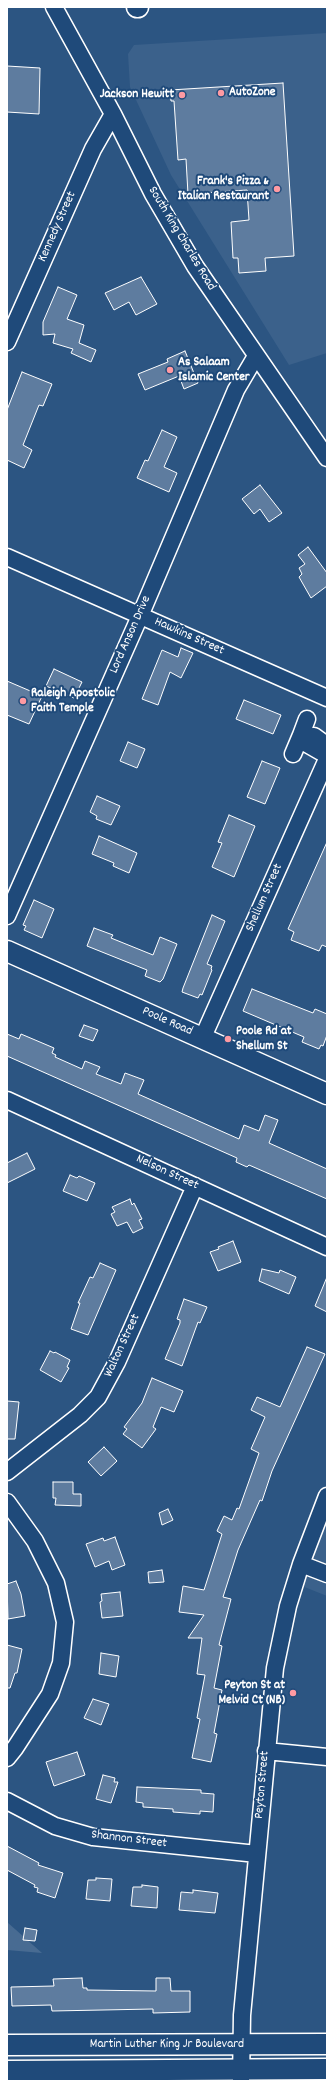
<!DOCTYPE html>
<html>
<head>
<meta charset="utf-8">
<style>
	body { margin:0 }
	#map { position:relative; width:334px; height:2088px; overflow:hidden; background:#2c5582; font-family:Dekko,sans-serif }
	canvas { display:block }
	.frame { position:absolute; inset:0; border:8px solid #fff; pointer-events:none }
</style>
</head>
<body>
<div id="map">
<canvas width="334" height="2088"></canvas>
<div class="frame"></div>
</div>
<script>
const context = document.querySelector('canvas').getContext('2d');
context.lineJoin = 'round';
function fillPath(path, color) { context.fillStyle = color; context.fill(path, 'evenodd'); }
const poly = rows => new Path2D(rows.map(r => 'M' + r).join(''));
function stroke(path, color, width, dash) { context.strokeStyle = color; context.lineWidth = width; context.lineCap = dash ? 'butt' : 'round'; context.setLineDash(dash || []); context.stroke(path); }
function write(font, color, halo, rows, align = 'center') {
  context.font = font + ' Dekko,sans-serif'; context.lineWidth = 4; context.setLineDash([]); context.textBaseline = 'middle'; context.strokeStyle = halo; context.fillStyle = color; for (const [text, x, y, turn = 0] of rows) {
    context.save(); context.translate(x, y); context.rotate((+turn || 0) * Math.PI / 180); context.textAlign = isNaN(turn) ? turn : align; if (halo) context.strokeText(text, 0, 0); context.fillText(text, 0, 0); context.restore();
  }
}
fillPath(poly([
	[327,33,327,353,289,365,171,175,130,87,128,54,134,45],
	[327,1520,327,1596,302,1586]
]), '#3b618b');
fillPath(poly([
	[7,1922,42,1953,7,1950]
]), '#486b92');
const building = poly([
	[7,66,40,68,39,114,7,112,7,66],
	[283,83,294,256,265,258,266,271,239,273,238,258,233,258,231,222,249,220,247,190,188,194,186,159,178,160,174,101,171,101,170,90,283,83],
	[141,277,157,304,136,315,129,302,114,310,105,293,141,277],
	[58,287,77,295,67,319,84,325,79,343,96,350,91,362,71,353,73,349,53,343,55,334,43,335,43,322,58,287],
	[185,351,198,383,184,389,179,376,145,390,138,374,168,362,167,359,185,351],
	[22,372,52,384,43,406,39,405,23,445,32,450,24,468,7,460,7,410,22,372],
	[162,430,177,437,164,467,177,473,169,492,137,478,145,460,148,461,162,430],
	[260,485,282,513,269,522,260,509,254,514,242,499,260,485],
	[308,547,327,573,327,586,311,598,299,577,302,574,299,568,305,564,298,555,308,547],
	[181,648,193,653,181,678,170,672,158,705,142,699,162,650,178,657,181,648],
	[54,669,82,682,74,698,46,686,54,669],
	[7,681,42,696,29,724,7,715,7,681],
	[244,700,281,715,273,734,236,719,244,700],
	[128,742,145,749,137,768,120,761,128,742],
	[262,761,280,768,265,804,247,797,262,761],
	[97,796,120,806,111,825,96,819,97,816,90,812,97,796],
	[229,815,255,826,234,877,212,867,222,843,218,842,229,815],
	[99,836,137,853,129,873,113,866,114,863,92,854,99,836],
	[327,842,327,947,322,945,319,951,291,940,294,932,288,929,327,842],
	[34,900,54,909,42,938,24,930,26,926,23,925,34,900],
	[212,915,225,921,207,964,212,966,211,969,212,970,202,995,200,994,198,998,182,992,183,988,212,915],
	[94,928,113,935,111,938,153,955,160,937,177,944,163,979,160,982,145,976,147,970,87,946,94,928],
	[252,989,313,1013,315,1009,327,1014,327,1035,323,1046,321,1045,319,1049,302,1042,304,1037,243,1011,252,989],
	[84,1025,98,1030,93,1041,79,1036,84,1025],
	[7,1034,19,1039,21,1034,54,1048,52,1053,56,1055,55,1057,82,1069,85,1061,100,1067,96,1074,121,1084,125,1073,144,1080,138,1094,239,1139,244,1125,259,1131,265,1115,278,1120,269,1143,327,1169,327,1199,249,1165,247,1167,236,1162,237,1158,7,1056,7,1034],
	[27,1153,35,1169,7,1183,7,1163,27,1153],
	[70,1175,77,1178,79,1176,95,1183,87,1201,63,1191,70,1175],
	[130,1199,132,1205,134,1203,142,1219,139,1220,143,1228,133,1233,127,1222,117,1226,111,1214,115,1212,112,1207,130,1199],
	[233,1241,241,1262,218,1271,210,1252,219,1249,218,1247,233,1241],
	[100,1263,116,1270,88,1335,71,1329,80,1303,78,1303,90,1277,93,1278,100,1263],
	[262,1269,279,1273,280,1270,296,1277,289,1294,259,1281,262,1269],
	[327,1277,327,1312,315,1306,327,1277],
	[184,1299,207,1307,200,1323,198,1322,182,1366,165,1359,180,1323,180,1320,177,1319,184,1299],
	[307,1347,325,1354,272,1471,262,1501,260,1500,238,1550,223,1597,231,1599,219,1645,222,1646,214,1688,222,1690,214,1733,217,1734,211,1762,192,1758,200,1719,197,1718,205,1675,197,1674,202,1638,188,1638,204,1615,179,1612,183,1586,204,1590,222,1534,217,1531,224,1516,232,1520,237,1508,239,1509,259,1453,251,1449,265,1417,251,1410,257,1397,280,1407,307,1347],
	[50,1351,54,1353,55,1352,70,1360,67,1367,69,1368,61,1382,40,1370,50,1351],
	[152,1378,183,1391,174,1412,161,1407,153,1427,156,1429,142,1448,123,1434,127,1429,124,1427,142,1403,152,1378],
	[7,1401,19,1402,15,1439,7,1439,7,1401],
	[104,1447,117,1461,101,1476,88,1462,104,1447],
	[53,1482,73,1482,73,1494,81,1494,81,1506,55,1505,56,1498,53,1498,53,1482],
	[168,1509,173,1520,162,1525,159,1513,168,1509],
	[115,1537,125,1565,112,1570,109,1561,95,1567,86,1544,103,1538,104,1541,115,1537],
	[162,1570,164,1582,149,1583,148,1572,162,1570],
	[16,1581,21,1594,25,1616,8,1619,7,1584,16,1581],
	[120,1592,123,1616,102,1618,100,1602,102,1601,101,1594,120,1592],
	[7,1645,22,1649,17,1673,15,1673,10,1688,7,1688,7,1645],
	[101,1653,119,1656,116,1677,99,1674,101,1653],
	[93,1699,109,1704,101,1725,84,1718,93,1699],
	[77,1752,85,1775,54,1786,46,1762,77,1752],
	[103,1775,115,1778,114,1782,118,1782,111,1803,96,1799,103,1775],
	[137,1787,201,1790,201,1793,214,1794,213,1812,200,1811,200,1814,173,1812,173,1809,143,1807,143,1803,136,1802,137,1787],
	[7,1846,39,1863,38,1865,63,1873,55,1898,37,1892,38,1888,34,1887,35,1885,7,1870,7,1846],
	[96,1878,112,1879,110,1901,86,1899,88,1880,96,1880,96,1878],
	[142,1885,158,1887,157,1908,131,1906,133,1887,142,1887,142,1885],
	[193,1890,218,1893,215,1913,179,1910,181,1892,193,1893,193,1890],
	[25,1928,37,1930,35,1941,23,1940,25,1928],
	[82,1978,83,1988,87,1988,87,1990,156,1991,156,1978,170,1978,171,1991,190,1991,190,2012,153,2013,153,2009,52,2011,51,2005,12,2006,11,1987,54,1986,53,1979,82,1978]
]);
fillPath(building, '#5e7c9f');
stroke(building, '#fff', 1);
const minor = poly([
	[54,7,113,114,153,194,195,266,327,458],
	[7,342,93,149,113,114],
	[7,557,327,698],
	[305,737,301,735,307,719],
	[327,750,321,752,307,744,305,737,314,736,325,744,327,750],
	[293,754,301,735],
	[7,916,140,616,236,390,256,356],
	[203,1037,327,759],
	[7,1100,327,1247],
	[7,1472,80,1415,98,1397,117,1362,195,1186],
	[7,1502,35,1541,56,1583,65,1622,61,1663,50,1694,15,1748,7,1758],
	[301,1564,327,1574],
	[266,1751,327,1757],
	[7,1801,55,1826,93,1837,257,1854],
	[241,2081,242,2015,275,1668,288,1606,301,1564,327,1496]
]);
const major = poly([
	[137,7,138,7],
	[7,951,327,1094],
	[7,2045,327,2044],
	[7,2071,327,2069]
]);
stroke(minor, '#fff', 19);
stroke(major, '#fff', 23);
stroke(minor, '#1f4a7a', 16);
stroke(major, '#1f4a7a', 20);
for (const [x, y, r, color] of [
	[221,93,4,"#ff9aa2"],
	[182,95,4,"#ff9aa2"],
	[277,189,4,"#ff9aa2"],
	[170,370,4,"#ff9aa2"],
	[23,701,4,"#ff9aa2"],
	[228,1039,4,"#ff9aa2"],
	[293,1693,4,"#ff9aa2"]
]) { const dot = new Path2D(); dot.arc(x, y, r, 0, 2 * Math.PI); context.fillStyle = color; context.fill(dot); stroke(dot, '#1f4a7a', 1.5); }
write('bold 13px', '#fff', '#1f4a7a', [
	["AutoZone",229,93],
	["Jackson Hewitt",174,95,"right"],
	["Frank's Pizza &",269,182,"right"],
	["Italian Restaurant",269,197,"right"],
	["As Salaam",178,363],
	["Islamic Center",178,378],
	["Raleigh Apostolic",31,694],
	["Faith Temple",31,709],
	["Poole Rd at",236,1032],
	["Shellum St",236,1047],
	["Peyton St at",285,1686,"right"],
	["Melvid Ct (NB)",285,1701,"right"]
], 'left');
write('13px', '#fff', '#1f4a7a', [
	["Kennedy Street",58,227,-66],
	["South King Charles Road",181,239,59],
	["Lord Anson Drive",131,635,-66],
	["Hawkins Street",189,637,24],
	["Shellum Street",265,898,-66],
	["Poole Road",167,1022,24],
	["Nelson Street",167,1173,25],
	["Walton Street",123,1346,-65],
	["Peyton Street",263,1785,-85],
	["Shannon Street",129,1840,7],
	["Martin Luther King Jr Boulevard",167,2045]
]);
</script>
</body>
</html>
